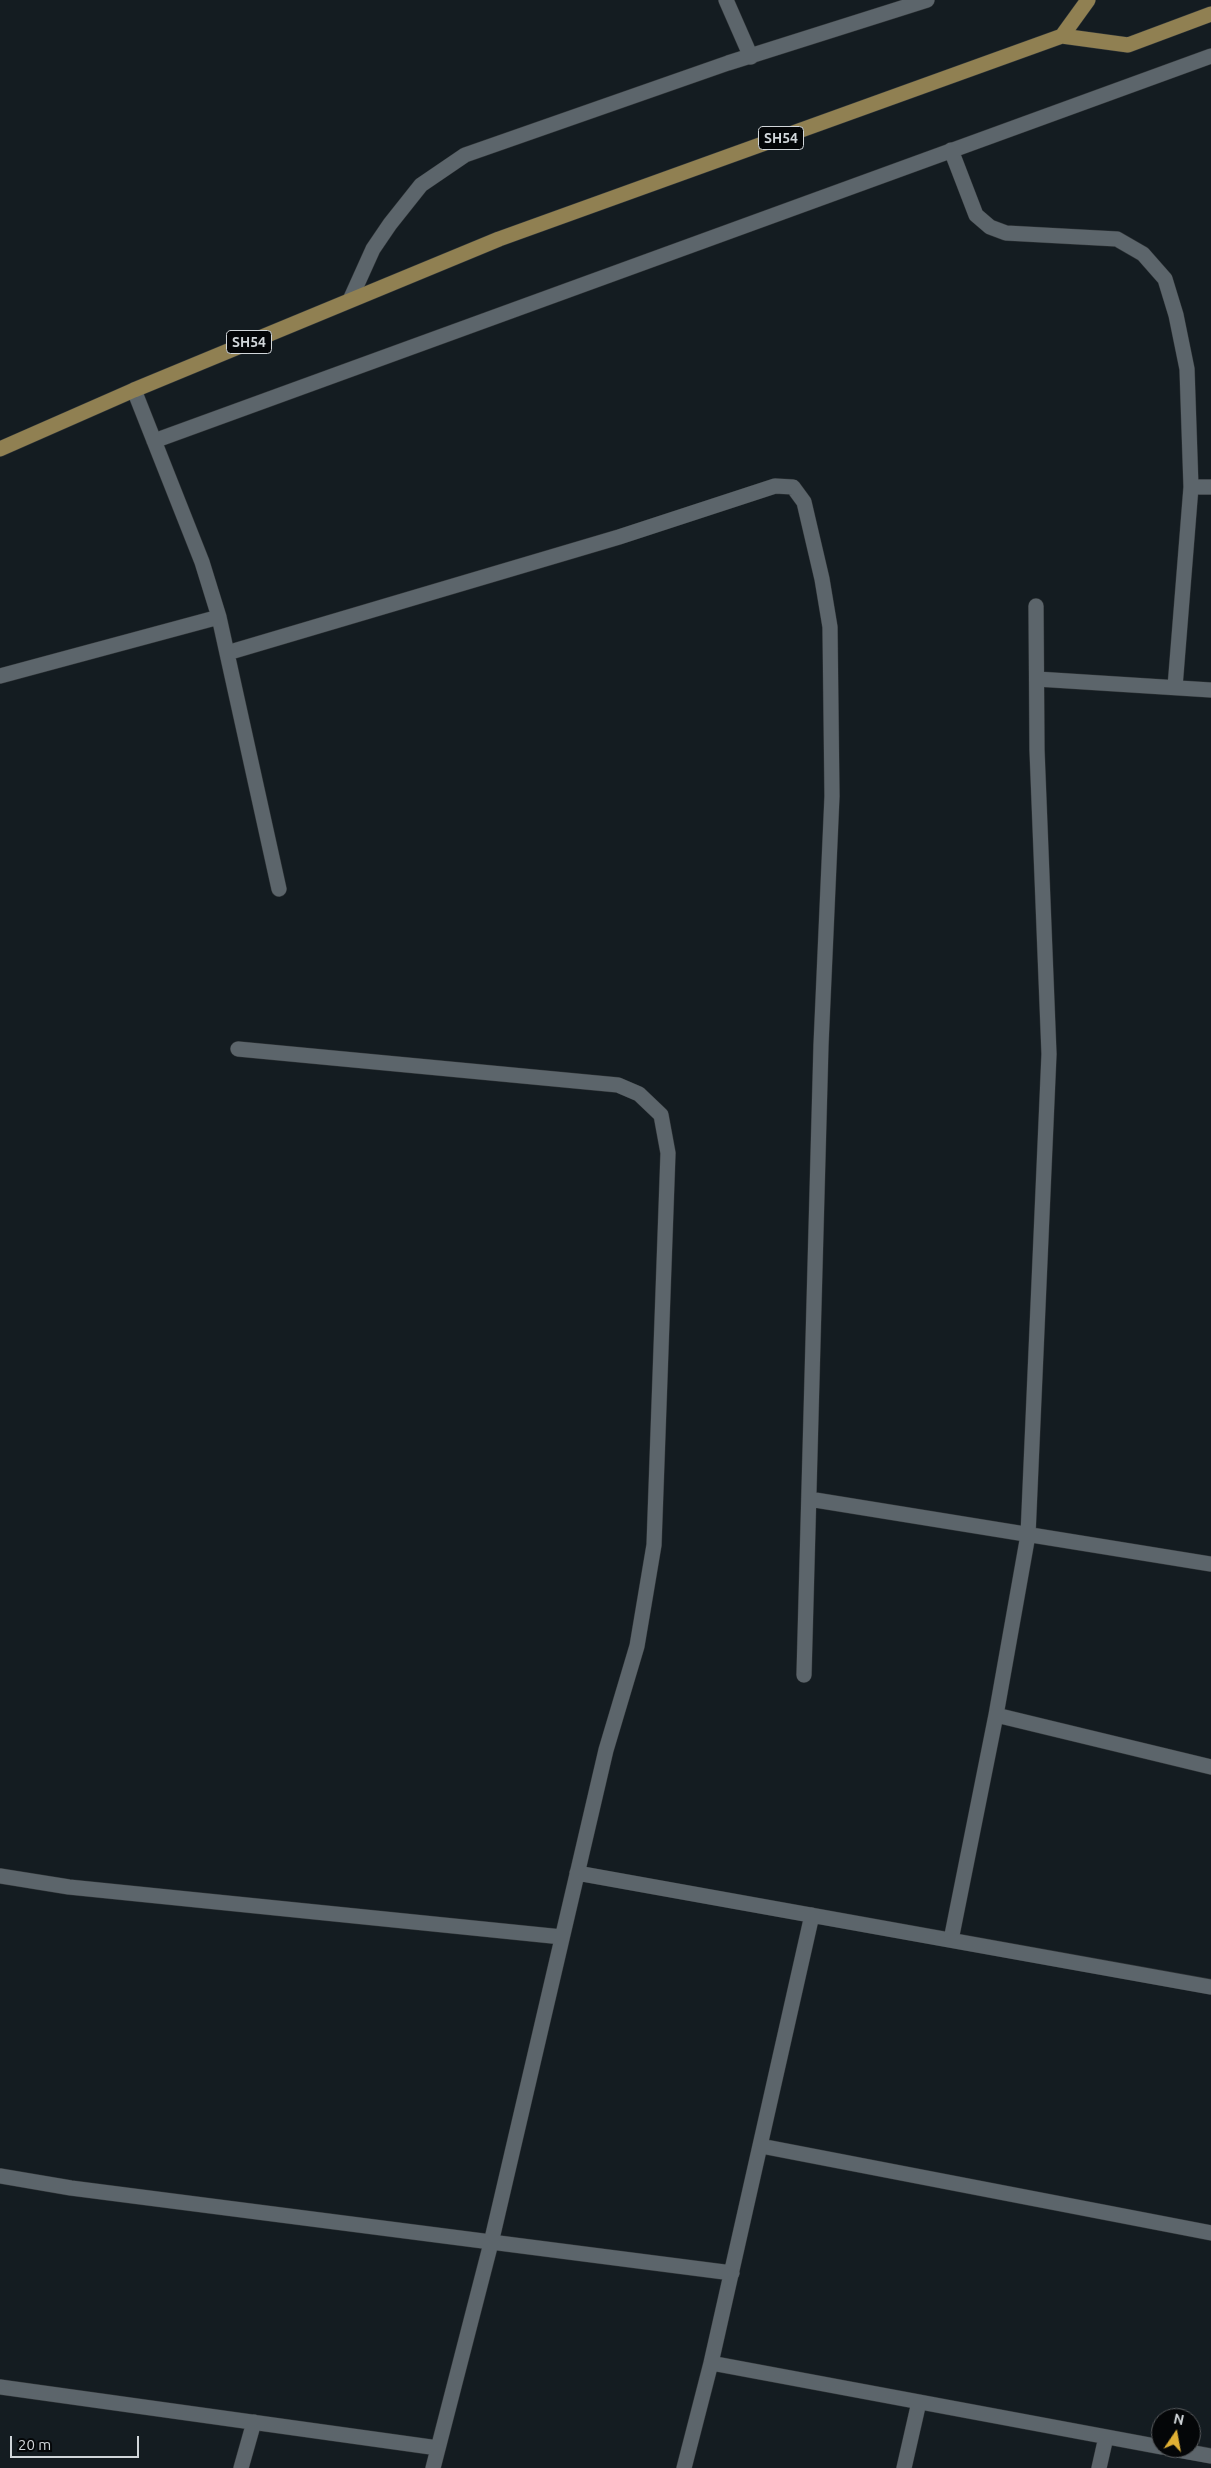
<!DOCTYPE html>
<html>
<head>
<meta charset="utf-8">
<style>
	body { margin:0 }
	#map { position:relative; width:1211px; height:2468px; overflow:hidden; background:#141c21; font-family:Ubuntu,sans-serif }
	canvas { display:block }
	.north { position:absolute; left:1151px; top:2408px; width:50px; height:50px; box-sizing:border-box; background:#040608; border:1px solid #56595c; border-radius:50%; rotate:12deg; font-size:14px; font-weight:700; line-height:20px; text-align:center; color:#d1d6da }
	.north::after { content:''; display:block; margin:auto; width:18px; height:22px; background:#e0b034; clip-path:polygon(50% 0,100% 100%,50% 72%,0 100%) }
	.scale { position:absolute; left:10px; top:2436px; width:129px; height:22px; box-sizing:border-box; border:2px solid #d1d6da; border-top:0; padding-left:6px; font-size:15px; line-height:18px; white-space:nowrap; color:#d1d6da; -webkit-text-stroke:4px #040608; paint-order:stroke }
</style>
</head>
<body>
<div id="map">
<canvas width="1211" height="2468"></canvas>
<div class="north">N</div>
<div class="scale">20 m</div>
</div>
<script>
const context = document.querySelector('canvas').getContext('2d');
context.lineJoin = 'round';
const poly = rows => new Path2D(rows.map(r => 'M' + r).join(''));
function stroke(path, color, width, dash) { context.strokeStyle = color; context.lineWidth = width; context.lineCap = dash ? 'butt' : 'round'; context.setLineDash(dash || []); context.stroke(path); }
function write(font, color, halo, rows, align = 'center') {
  context.font = font + ' Ubuntu,sans-serif'; context.lineWidth = 4.5; context.setLineDash([]); context.textBaseline = 'middle'; context.strokeStyle = halo; context.fillStyle = color; for (const [text, x, y, turn = 0] of rows) {
    context.save(); context.translate(x, y); context.rotate((+turn || 0) * Math.PI / 180); context.textAlign = isNaN(turn) ? turn : align; if (halo) context.strokeText(text, 0, 0); context.fillText(text, 0, 0); context.restore();
  }
}
const minor = poly([
	[726,0,751,57],
	[951,150,976,215,990,227,1006,233,1117,239,1143,254,1165,279,1176,315,1187,369,1191,487,1175,687],
	[350,300,373,249,390,224,421,185,465,155,728,63,927,0],
	[134,390,202,562,219,617,279,889],
	[154,441,1211,56],
	[1191,487,1211,487],
	[227,653,619,537,775,486,793,487,804,502,822,579,830,627,832,796,821,1045,804,1675],
	[0,676,219,617],
	[1037,679,1211,690],
	[238,1049,618,1085,639,1094,661,1115,668,1153,654,1545,637,1646,606,1750,491,2243,433,2468],
	[809,1499,1211,1564],
	[996,1715,1211,1767],
	[577,1873,1211,1987],
	[0,1876,69,1887,562,1937],
	[951,1940,996,1715,1028,1535,1049,1054,1037,750,1036,606],
	[761,2146,1211,2233],
	[0,2176,71,2188,732,2273],
	[711,2363,1161,2447],
	[0,2387,438,2448],
	[1167,2448,1211,2456],
	[241,2468,254,2422],
	[684,2468,711,2363,812,1915],
	[904,2468,919,2402],
	[1099,2468,1106,2437]
]);
const major = poly([
	[1062,36,1088,0],
	[0,449,134,390,499,239,1062,36,1128,45,1211,14]
]);
stroke(minor, '#303538', 16);
stroke(major, '#303538', 16);
stroke(minor, '#5c656b', 15);
stroke(major, '#908052', 15);
for (const [x, y, w] of [
	[781,138,45],
	[249,342,45]
]) { const box = new Path2D(); box.roundRect(x - w / 2, y - 11.5, w, 23, 4); context.fillStyle = '#040608'; context.fill(box); stroke(box, '#d1d6da', 1); }
write('bold 14px', '#d1d6da', null, [
	["SH54",781,138],
	["SH54",249,342]
]);
</script>
</body>
</html>
